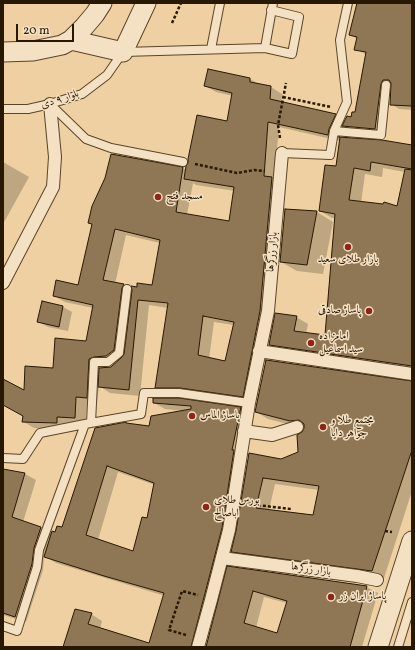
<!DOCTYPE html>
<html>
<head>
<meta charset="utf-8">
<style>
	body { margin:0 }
	#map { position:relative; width:415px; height:650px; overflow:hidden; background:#eed0a2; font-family:Vollkorn,serif }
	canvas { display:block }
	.frame { position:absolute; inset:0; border:4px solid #281701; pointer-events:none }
	.scale { position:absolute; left:16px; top:24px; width:58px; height:18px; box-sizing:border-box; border:2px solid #281701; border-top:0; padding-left:5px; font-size:12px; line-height:14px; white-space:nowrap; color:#281701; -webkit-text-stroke:3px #f4e0c3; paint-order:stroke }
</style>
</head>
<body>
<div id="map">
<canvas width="415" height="650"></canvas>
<div class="frame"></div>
<div class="scale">20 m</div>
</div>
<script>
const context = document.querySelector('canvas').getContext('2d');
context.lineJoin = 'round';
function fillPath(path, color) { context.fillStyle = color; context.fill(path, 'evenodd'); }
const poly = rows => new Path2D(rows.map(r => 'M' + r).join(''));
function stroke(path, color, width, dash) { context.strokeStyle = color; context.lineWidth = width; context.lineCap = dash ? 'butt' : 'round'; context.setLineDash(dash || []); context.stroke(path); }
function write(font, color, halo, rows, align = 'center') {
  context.font = font + ' Vollkorn,Amiri,serif'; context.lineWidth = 3; context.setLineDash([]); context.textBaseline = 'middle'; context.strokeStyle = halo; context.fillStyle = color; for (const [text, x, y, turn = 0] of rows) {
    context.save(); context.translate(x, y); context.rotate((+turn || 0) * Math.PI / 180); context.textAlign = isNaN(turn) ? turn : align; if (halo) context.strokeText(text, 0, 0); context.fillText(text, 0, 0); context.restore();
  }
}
fillPath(poly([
	[358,3,412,3,412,110,399,109,391,104,392,85,389,89,383,133,352,130,344,126,339,138,382,141,412,146,412,371,282,351,270,344,296,317,308,324,306,334,326,336,336,218,332,218,320,211,337,167,340,141,279,127,254,402,167,393,156,387,168,308,149,305,140,396,110,393,99,386,97,403,87,403,86,423,68,422,68,429,34,428,24,422,24,416,3,404,3,380,25,392,87,342,93,308,65,302,54,296,79,286,111,155,183,168,186,170,227,122,233,96,216,92,205,86,208,70,250,79,261,85,271,87,282,94,281,103,335,115,346,121,352,118,355,113,367,55,356,49,358,39,350,35],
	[383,168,405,172,398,207,361,203,365,174,382,177],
	[193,183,196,185,235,191,230,222,187,215],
	[126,235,160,243,153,286,138,288,134,291,124,285,115,284],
	[214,322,234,325,225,362,209,359],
	[105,362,118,362,111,367,100,368,100,366],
	[3,162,29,177,3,224],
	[285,210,317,212,333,222,323,274,297,271,281,262],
	[42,302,63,307,72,312,68,331,48,327,39,322],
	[412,382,412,491,384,578,244,558,232,551,237,531,250,454,281,460,299,453,303,433,306,427,303,428,268,419,256,412],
	[275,484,319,490,314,516,269,510],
	[154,403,240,408,252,415,204,647,64,647,91,614,102,621,100,629,149,644,165,596,56,563,44,556,43,570,26,622,3,615,3,470,25,474,36,480,23,522,41,528,52,534,56,533,63,529,96,429,150,427,184,411,165,409],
	[118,472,155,485,148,519,134,552,98,540],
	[228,567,366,587,378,593,362,647,207,647],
	[264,597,287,603,278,634,256,628]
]), '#0003');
const building = poly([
	[357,3,412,3,412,106,390,105,391,83,389,80,383,80,381,84,375,129,342,126,347,116,351,117,352,112,355,112,366,52,354,50,357,37,349,35,357,3],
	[208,69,250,78,250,82,271,86,270,99,336,114,329,129,328,135,268,122,264,176,272,177,260,311,243,397,180,388,155,388,168,303,138,300,129,390,98,387,99,368,111,367,122,357,124,354,132,290,131,286,137,287,137,283,152,285,160,240,115,229,103,280,124,284,122,288,114,350,106,356,94,357,89,359,87,398,76,397,75,418,57,417,57,423,22,422,23,416,3,405,3,379,24,390,25,366,53,368,55,338,86,341,93,305,53,296,56,280,78,285,92,224,88,223,92,206,105,178,111,154,183,167,176,212,229,221,234,187,184,179,186,166,188,163,188,159,197,115,227,121,232,93,204,86,208,69],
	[203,316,234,322,225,361,198,355,203,316],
	[339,137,382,140,412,145,412,169,371,162,370,171,354,168,349,200,383,204,384,202,397,206,405,169,412,170,412,366,269,345,275,313,297,316,294,331,325,335,335,214,319,211,325,165,336,166,340,137,339,137],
	[285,209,317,211,307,265,280,262,285,209],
	[42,301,63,306,59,327,37,322,42,301],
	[266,360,412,381,412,450,372,571,231,552,236,531,249,453,281,459,298,452,297,435,302,432,304,428,304,424,299,420,290,421,255,412,266,360],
	[263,478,319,486,313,515,256,508,263,478],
	[153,398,179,398,241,407,232,450,234,450,222,528,191,647,63,647,75,609,92,613,88,624,149,643,164,593,104,576,44,557,52,531,55,532,57,526,62,527,95,428,126,422,126,423,149,426,151,416,191,409,191,406,153,403,153,398],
	[107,466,154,483,147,518,142,517,133,551,86,535,107,466],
	[3,469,25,473,12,517,41,527,34,548,32,564,15,617,3,613,3,469],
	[227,566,367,586,350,647,206,647,227,566],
	[253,591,287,601,277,633,244,623,253,591]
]);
fillPath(building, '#8f7755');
stroke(building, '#281701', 1);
const service = poly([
	[265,48,292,54,299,17,271,10],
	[211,49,220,3],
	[50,104,86,139,111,148,183,162],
	[3,109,28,109,50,104,82,94,107,75,123,52,265,48,273,3],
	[334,131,381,135,386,85],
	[282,153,330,155,334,131,347,102,340,40,348,3],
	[91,423,94,362,108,362,119,353,127,289],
	[3,458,23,459,40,433,85,424],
	[3,626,17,631,37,567,39,550,85,424,141,414,144,393,179,393,249,403],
	[398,647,412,602]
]);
const pedestrian = poly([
	[3,283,53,187,55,157,50,104],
	[259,351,412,374],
	[244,431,272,435,297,427],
	[222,558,357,576,377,580],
	[198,647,211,600,229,530,249,403,268,311,282,153]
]);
const tertiary = poly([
	[71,40,123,52,146,3],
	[3,52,33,51,62,45,71,40,84,27,95,14,102,3],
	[378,647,412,541]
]);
stroke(service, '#5a4529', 10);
stroke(pedestrian, '#5a4529', 14);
stroke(tertiary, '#5a4529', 21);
stroke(poly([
	[172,23,181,3],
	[283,97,331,107],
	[280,138,278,125,286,83],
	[195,164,237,173,254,170,265,171],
	[248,504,291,509],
	[385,531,392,532],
	[186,635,169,630,182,591,198,595]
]), '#281701', 2.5, [3, 2]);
stroke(service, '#f4e0c3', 8);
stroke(pedestrian, '#f4e0c3', 12);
stroke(tertiary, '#f4e0c3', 19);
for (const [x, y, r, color] of [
	[158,197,4,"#8f2418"],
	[348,247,4,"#8f2418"],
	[369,311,4,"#8f2418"],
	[311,343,4,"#8f2418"],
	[192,416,4,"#8f2418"],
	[323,427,4,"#8f2418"],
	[206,507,4,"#8f2418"],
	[331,597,4,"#8f2418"]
]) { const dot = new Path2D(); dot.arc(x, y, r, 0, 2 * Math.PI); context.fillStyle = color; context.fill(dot); stroke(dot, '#f4e0c3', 1.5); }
write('11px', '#281701', '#f4e0c3', [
	["بلوار ۹ دی",60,100,-18],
	["بازار زرگرها",273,252,-85],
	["بازار زرگرها",311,570,8]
]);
write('11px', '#281701', '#f4e0c3', [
	["مسجد فتح",166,197],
	["بازار طلای سعید",348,260,"center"],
	["پاساژ صادقی",361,311,"right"],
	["امامزاده",319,337],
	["سید اسماعیل",319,350],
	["پاساژ الماس",200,416],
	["مجتمع طلا و",331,421],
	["جواهر دایا",331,434],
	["بورس طلای",214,501],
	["اباصالح",214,514],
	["پاساژ ایران زر",339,597]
], 'left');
</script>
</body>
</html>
